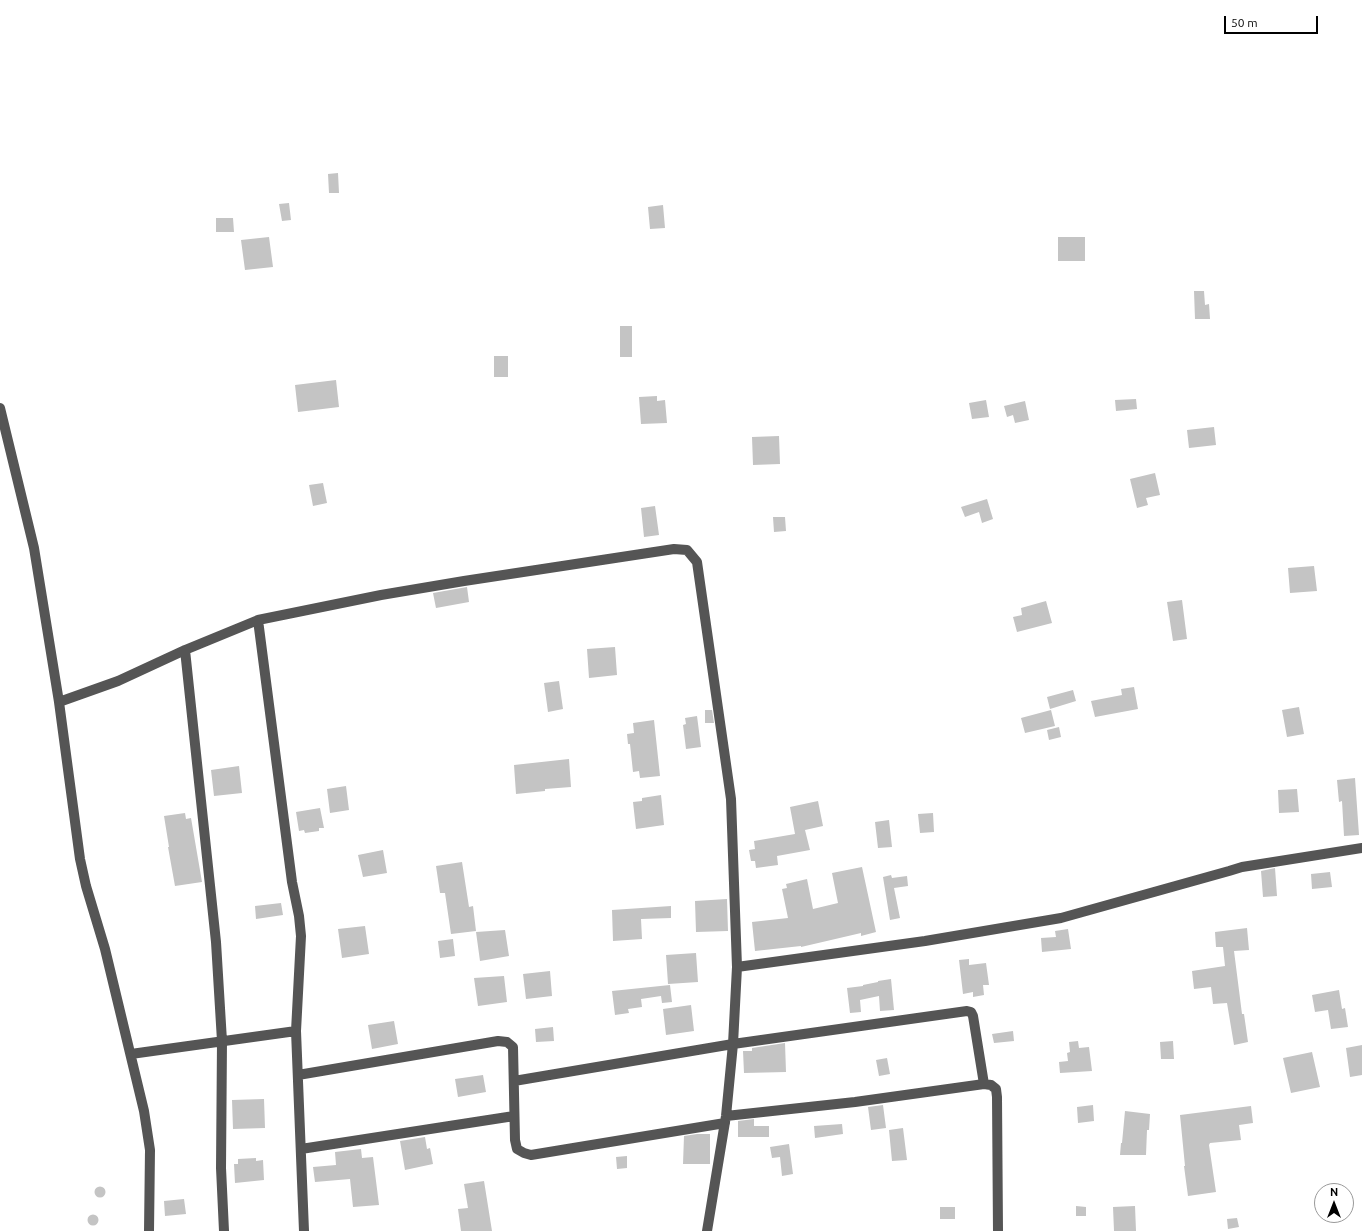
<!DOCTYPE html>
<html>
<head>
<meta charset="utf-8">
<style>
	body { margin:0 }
	#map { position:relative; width:1362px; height:1231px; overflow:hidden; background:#fff; font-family:Ubuntu,sans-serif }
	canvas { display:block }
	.north { position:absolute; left:1314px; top:1183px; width:40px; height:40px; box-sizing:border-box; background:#fff; border:1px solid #999; border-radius:50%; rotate:0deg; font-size:11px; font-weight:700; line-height:16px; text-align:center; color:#000 }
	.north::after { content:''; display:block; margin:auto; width:14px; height:18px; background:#000; clip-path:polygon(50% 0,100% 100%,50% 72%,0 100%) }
	.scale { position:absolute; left:1224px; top:16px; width:94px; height:18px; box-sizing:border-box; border:2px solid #000; border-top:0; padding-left:5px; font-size:12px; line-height:14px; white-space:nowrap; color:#000; -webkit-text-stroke:3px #fff; paint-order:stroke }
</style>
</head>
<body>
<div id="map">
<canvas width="1362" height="1231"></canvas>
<div class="north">N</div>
<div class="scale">50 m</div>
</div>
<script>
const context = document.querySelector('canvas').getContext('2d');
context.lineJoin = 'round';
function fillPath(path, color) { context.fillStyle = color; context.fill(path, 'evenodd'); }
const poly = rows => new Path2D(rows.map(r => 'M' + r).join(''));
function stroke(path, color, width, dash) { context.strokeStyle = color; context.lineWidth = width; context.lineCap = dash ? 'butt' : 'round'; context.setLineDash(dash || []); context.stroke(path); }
fillPath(poly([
	[338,173,339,193,329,193,328,174],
	[289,203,291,220,282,221,279,204],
	[663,205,665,228,650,229,648,207],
	[216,218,233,218,234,232,216,232],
	[269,237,273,267,245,270,241,240],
	[1058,237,1085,237,1085,261,1058,261],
	[1194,291,1204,291,1205,305,1209,304,1210,319,1195,319],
	[620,326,632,326,632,357,620,357],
	[494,356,508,356,508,377,494,377],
	[336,380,339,407,298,412,295,385],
	[657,396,657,401,665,400,667,423,641,424,639,397],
	[1136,399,1137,409,1116,411,1115,400],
	[986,400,989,417,972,419,969,403],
	[1025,401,1029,420,1015,423,1013,415,1007,417,1004,406],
	[1214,427,1216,445,1189,448,1187,430],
	[779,436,780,464,753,465,752,437],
	[1155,473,1160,495,1146,498,1148,505,1137,508,1130,479],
	[323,483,327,503,313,506,309,485],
	[987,499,993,519,982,523,979,512,965,517,961,507],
	[655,506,659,535,644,537,641,508],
	[773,517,785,517,786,531,774,532],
	[1314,566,1317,591,1290,593,1288,568],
	[467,587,469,602,436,608,433,593],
	[1182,600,1187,639,1173,641,1167,602],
	[1046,601,1052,623,1017,632,1013,617,1022,615,1021,608],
	[615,647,617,675,589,678,587,649],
	[559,681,563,709,548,712,544,683],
	[1134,687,1138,709,1095,717,1091,701,1122,695,1121,689],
	[1073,690,1076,701,1050,709,1047,697],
	[1299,707,1304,734,1287,737,1282,710],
	[705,710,712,710,714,723,705,723],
	[1051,710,1055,726,1025,733,1021,718],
	[697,716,701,747,686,749,683,725,686,724,685,718],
	[654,720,660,776,640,778,639,771,633,772,630,744,628,744,627,734,634,733,633,723],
	[1059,727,1061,737,1049,740,1047,730],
	[569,759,571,787,545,789,545,791,516,794,514,765],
	[239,766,242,793,214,796,211,770],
	[1355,778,1359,835,1344,836,1342,801,1339,802,1337,780],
	[346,786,349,810,330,813,327,789],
	[1297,789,1299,812,1279,813,1278,790],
	[661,795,664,825,636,829,633,802,642,801,642,798],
	[818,801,823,826,805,830,810,850,777,856,778,865,756,868,755,861,751,861,749,850,755,849,754,841,795,834,790,807],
	[320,808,324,828,319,828,319,831,305,833,304,830,299,831,296,812],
	[185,813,186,819,191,818,202,882,175,886,168,847,169,847,164,816],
	[933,813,934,832,920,833,918,814],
	[889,820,892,847,878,848,875,822],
	[383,850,387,873,363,877,358,855],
	[462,862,469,907,473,906,476,931,451,934,445,893,440,893,436,866],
	[862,867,876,932,861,936,861,933,801,947,801,946,755,951,752,922,788,918,782,889,787,888,786,884,807,879,813,909,838,903,832,873],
	[1275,868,1277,896,1263,897,1261,871],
	[1330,872,1332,887,1312,889,1311,874],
	[891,875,892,878,907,876,908,886,894,888,900,918,890,920,883,877],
	[727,899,728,931,696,932,695,901],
	[281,903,283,915,256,919,255,906],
	[671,906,671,918,641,919,642,939,613,941,612,910],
	[365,926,369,954,342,958,338,929],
	[1247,928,1249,950,1234,951,1242,1014,1244,1014,1248,1042,1234,1045,1227,1003,1213,1004,1211,987,1194,989,1192,971,1225,966,1223,947,1216,947,1215,932],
	[1068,929,1071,949,1042,952,1041,938,1056,937,1055,931],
	[505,930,509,956,480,961,476,932],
	[453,939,455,956,440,958,438,941],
	[696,953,698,982,668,984,666,955],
	[969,959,969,965,986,963,989,985,983,985,984,995,973,997,973,992,963,994,959,960],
	[550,971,552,996,526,999,523,974],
	[504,976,507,1002,478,1006,474,978],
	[891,979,894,1010,880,1011,879,996,860,1000,861,1012,850,1013,847,988,863,986,863,985,878,982,878,981],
	[670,985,672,1002,662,1003,661,996,641,999,642,1007,628,1009,629,1013,615,1015,612,991],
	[1339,990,1342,1009,1345,1008,1348,1027,1331,1029,1328,1010,1315,1012,1312,995],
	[691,1005,694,1031,666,1035,663,1009],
	[394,1021,398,1044,372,1049,368,1025],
	[553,1027,554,1041,536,1042,535,1029],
	[1013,1031,1014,1041,994,1043,992,1034],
	[1078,1041,1079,1048,1089,1047,1092,1071,1060,1073,1059,1062,1068,1061,1067,1053,1070,1052,1069,1042],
	[1173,1041,1174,1059,1161,1059,1160,1042],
	[785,1043,786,1072,744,1073,743,1051,752,1051,752,1048],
	[1362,1045,1362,1075,1350,1077,1346,1048],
	[1312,1052,1320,1087,1291,1093,1283,1058],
	[887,1058,890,1074,879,1076,876,1060],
	[483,1075,486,1092,458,1097,455,1079],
	[264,1099,265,1128,233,1129,232,1100],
	[883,1105,886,1128,871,1130,868,1107],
	[1093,1105,1094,1121,1078,1123,1077,1107],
	[1251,1106,1253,1123,1239,1125,1241,1140,1210,1143,1209,1145,1216,1192,1188,1196,1184,1166,1185,1166,1180,1115],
	[1125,1111,1150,1114,1149,1130,1147,1130,1146,1155,1120,1155,1121,1143,1122,1143],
	[754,1119,754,1126,769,1126,769,1137,738,1137,738,1121],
	[842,1124,843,1134,815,1138,814,1126],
	[903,1128,907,1160,892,1161,889,1130],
	[697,1134,710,1134,710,1164,683,1164,684,1136],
	[425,1137,427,1149,430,1148,433,1164,405,1170,400,1141],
	[789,1144,793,1174,782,1176,780,1157,772,1158,770,1147],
	[361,1149,362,1158,373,1157,379,1205,353,1207,350,1179,315,1182,313,1167,336,1165,335,1152],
	[627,1156,627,1168,617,1169,616,1157],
	[256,1158,256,1161,263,1160,264,1180,235,1183,234,1164,238,1164,238,1159],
	[484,1181,492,1231,461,1231,458,1209,468,1208,464,1184],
	'94.5 1192a5.5 5.5 0 1 1 11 0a5.5 5.5 0 1 1-11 0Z',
	[184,1199,186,1214,165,1216,164,1201],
	[1076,1206,1086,1207,1086,1216,1076,1216],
	[1135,1206,1136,1231,1114,1231,1113,1207],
	[940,1207,955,1207,955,1219,940,1219],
	'87.5 1220a5.5 5.5 0 1 1 11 0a5.5 5.5 0 1 1-11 0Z',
	[1237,1218,1239,1227,1228,1229,1227,1219]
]), '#c4c4c4');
stroke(poly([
	[0,408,34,548,59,702,80,859,86,886,105,949,144,1111,150,1150,149,1231],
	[258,620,292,882,299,916,301,936,296,1031,304,1231],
	[185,650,216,942,222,1041,221,1168,224,1231],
	[59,702,118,681,185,650,258,620,381,595,464,581,674,549,687,550,697,562,731,799,737,967,733,1044,726,1116,707,1231],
	[737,967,925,941,1061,918,1229,871,1242,867,1362,848],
	[131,1054,296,1031],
	[298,1075,498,1041,507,1042,513,1047,515,1140,517,1149,524,1153,531,1155,725,1123],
	[514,1081,733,1044,967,1011,971,1012,973,1016,984,1084],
	[726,1116,855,1102,984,1084,991,1085,996,1089,997,1097,998,1231],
	[301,1149,514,1116]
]), '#555', 10);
</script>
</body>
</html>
